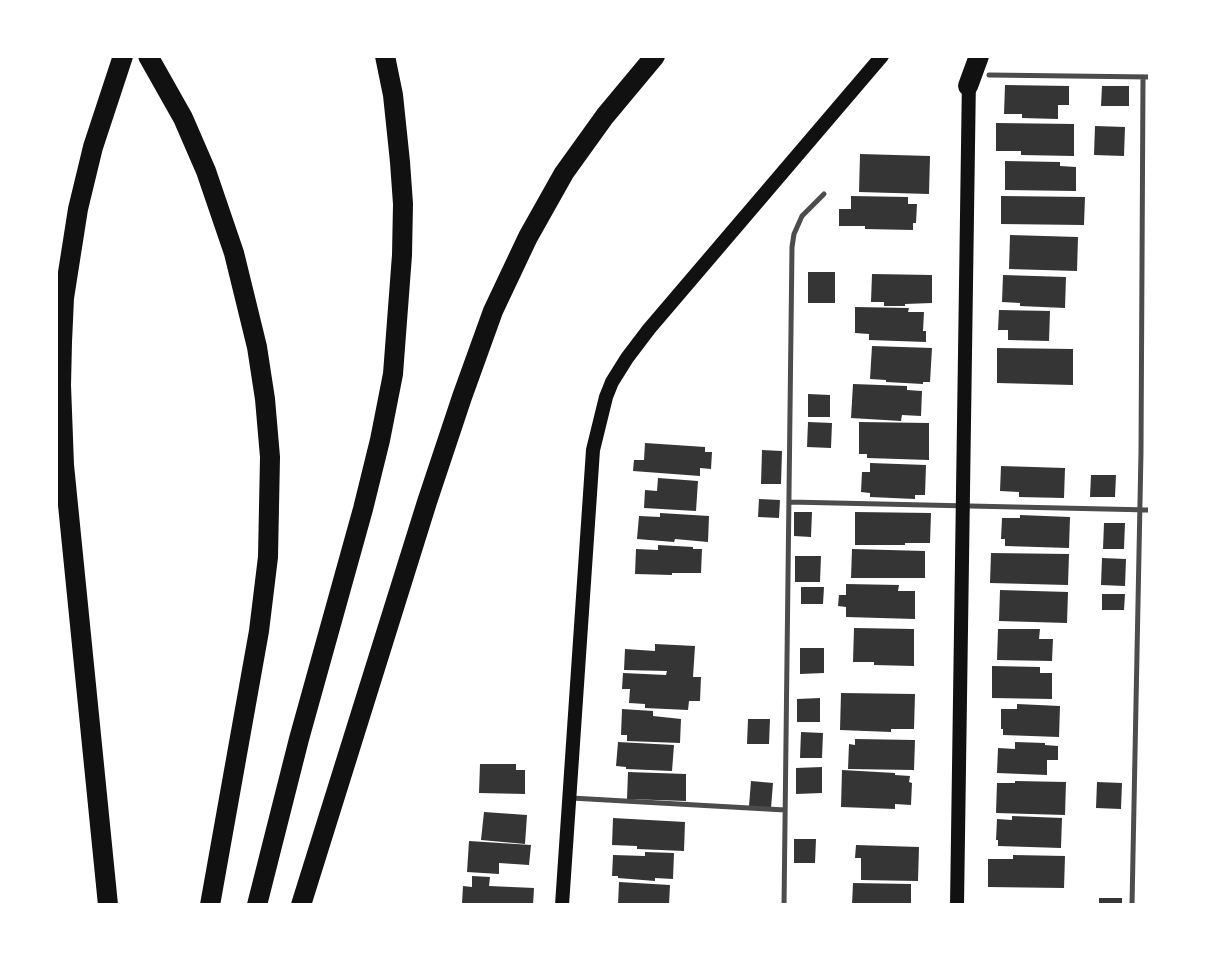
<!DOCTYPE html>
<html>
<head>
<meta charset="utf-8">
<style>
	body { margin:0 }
	#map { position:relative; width:1206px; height:961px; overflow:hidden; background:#fff; font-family:Lora,serif }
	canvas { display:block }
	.frame { position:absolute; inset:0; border:58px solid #fff; pointer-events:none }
</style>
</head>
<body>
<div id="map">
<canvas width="1206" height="961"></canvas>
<div class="frame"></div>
</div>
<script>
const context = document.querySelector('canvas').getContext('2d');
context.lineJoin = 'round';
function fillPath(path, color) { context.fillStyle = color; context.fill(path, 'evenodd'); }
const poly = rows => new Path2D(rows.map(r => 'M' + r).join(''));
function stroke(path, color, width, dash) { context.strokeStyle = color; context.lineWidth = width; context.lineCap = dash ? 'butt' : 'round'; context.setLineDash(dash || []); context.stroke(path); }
fillPath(poly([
	[1005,85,1069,86,1069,105,1058,105,1058,119,1022,118,1022,114,1004,114],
	[1102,86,1129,86,1129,106,1101,106],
	[996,123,1074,124,1074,156,1021,155,1021,151,996,151],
	[1095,126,1125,127,1124,156,1094,155],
	[860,154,930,156,929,194,859,192],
	[1005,161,1060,162,1060,166,1076,167,1076,191,1005,190],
	[851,196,908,197,908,204,917,204,916,223,913,223,913,230,865,229,865,226,839,226,839,209,851,209],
	[1001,196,1085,197,1084,225,1001,224],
	[1010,235,1078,237,1077,271,1009,269],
	[808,272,835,272,835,303,808,303],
	[872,274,932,275,932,303,905,304,905,306,884,306,884,302,871,302],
	[1003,275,1066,277,1065,308,1020,306,1020,303,1002,302],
	[855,307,909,308,908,312,924,312,923,331,926,331,926,342,869,340,869,334,855,333],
	[999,310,1050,311,1049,341,1008,340,1008,330,998,330],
	[872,346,932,348,930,382,923,382,923,384,886,382,886,380,870,379],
	[997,348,1073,349,1073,385,997,383],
	[853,384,907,386,907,390,922,391,921,416,902,415,901,421,851,418],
	[808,394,830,395,830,417,808,417],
	[808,422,832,423,831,448,807,447],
	[859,422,929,423,929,460,867,458,867,454,859,454],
	[645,443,705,447,705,452,712,452,711,469,700,468,700,476,633,471,634,460,644,460],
	[762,450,782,451,781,484,761,484],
	[870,463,926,465,925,495,915,495,915,499,870,497,870,493,861,492,862,472,870,472],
	[1001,466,1065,468,1064,498,1019,497,1019,492,1000,491],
	[1091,475,1116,475,1115,497,1090,497],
	[658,478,698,481,696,511,644,508,645,490,657,491],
	[759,499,780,500,779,518,758,517],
	[794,512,812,512,811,537,794,536],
	[855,512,931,513,930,543,905,543,905,545,855,545],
	[660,513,709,516,708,542,675,539,674,542,637,539,639,516,660,517],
	[1020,515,1070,517,1069,548,1005,546,1005,539,1001,539,1002,518,1020,518],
	[1104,523,1125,523,1124,549,1103,549],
	[658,545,693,547,693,549,702,549,701,573,672,573,672,575,635,574,636,549,658,550],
	[852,549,925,551,925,578,851,578],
	[991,553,1069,554,1068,585,990,583],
	[795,556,821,556,820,582,795,582],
	[1102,558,1126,559,1125,586,1101,585],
	[846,584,899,585,898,591,915,591,915,619,846,617,846,607,838,606,839,595,846,595],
	[801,587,824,587,823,604,801,604],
	[1000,590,1068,592,1067,623,999,621],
	[1102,594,1125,594,1124,610,1102,610],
	[854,628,914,629,914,666,874,665,874,662,853,662],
	[998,629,1040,629,1039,639,1053,639,1052,661,997,660],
	[655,644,695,646,693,677,701,677,700,701,689,701,688,710,645,708,645,704,629,703,630,689,622,689,623,673,666,675,667,671,624,670,625,649,655,651],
	[800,648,824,648,824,673,800,674],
	[992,666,1040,667,1040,673,1052,673,1052,699,992,698],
	[841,693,915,694,914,729,891,729,891,732,840,730],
	[820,698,820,722,797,722,797,699],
	[1017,704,1060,706,1059,737,1003,735,1003,729,1001,729,1001,709,1017,709],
	[622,709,653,711,653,716,681,719,680,743,627,741,627,735,621,735],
	[748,719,770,719,769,744,747,744],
	[801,732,823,733,822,758,800,758],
	[855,739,915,740,914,770,848,769,849,744,855,745],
	[618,742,674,745,672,771,626,769,626,767,616,766],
	[1015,742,1045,743,1045,745,1058,746,1058,760,1047,760,1047,775,997,773,998,748,1015,749],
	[480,764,516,764,516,770,525,770,525,794,479,793],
	[822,767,822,793,796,794,796,768],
	[842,770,895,773,895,775,910,776,909,782,912,783,911,805,895,804,895,809,841,807],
	[628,772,686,774,686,801,627,799],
	[751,781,773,783,771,808,749,806],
	[1015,781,1066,782,1065,815,996,813,997,783,1015,783],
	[1097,782,1122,783,1121,809,1096,808],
	[484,812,527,815,525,844,481,840],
	[1012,816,1062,818,1061,848,998,846,998,840,996,840,997,819,1012,820],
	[613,818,685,822,684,851,637,849,637,846,612,845],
	[794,839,816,839,815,863,794,863],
	[469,841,531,845,529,865,499,863,499,874,467,872],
	[856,845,919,847,918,881,861,880,861,858,855,858],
	[645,852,674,853,673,879,655,878,655,881,618,878,618,876,612,876,613,855,645,856],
	[1013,855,1065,856,1064,888,988,887,988,859,1013,859],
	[472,876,490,877,489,886,534,888,533,905,462,903,463,886,472,887],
	[619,882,670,885,669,905,618,905],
	[853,883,911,884,911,905,852,905],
	[1099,898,1122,898,1122,905,1099,905]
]), '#353535');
stroke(poly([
	[989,75,1150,77],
	[790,502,1150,510],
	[571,798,785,810],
	[784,905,792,247,794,234,802,216,824,194],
	[1132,905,1141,452,1143,77]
]), '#4c4c4c', 5);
stroke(poly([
	[562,905,593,450,606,397,612,382,627,358,649,329,882,56],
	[957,905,969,77]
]), '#111', 14);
stroke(poly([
	[148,56,183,118,206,171,234,253,257,347,265,399,270,457,268,557,259,631,210,905],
	[968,86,979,56],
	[108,905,64,465,61,385,62,342,64,298,78,209,93,147,123,56],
	[257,905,299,739,363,509,380,440,393,374,402,255,403,204,400,162,393,95,385,56],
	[301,905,427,502,462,397,493,311,528,237,564,173,605,116,655,56]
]), '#111', 20);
</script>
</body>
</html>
